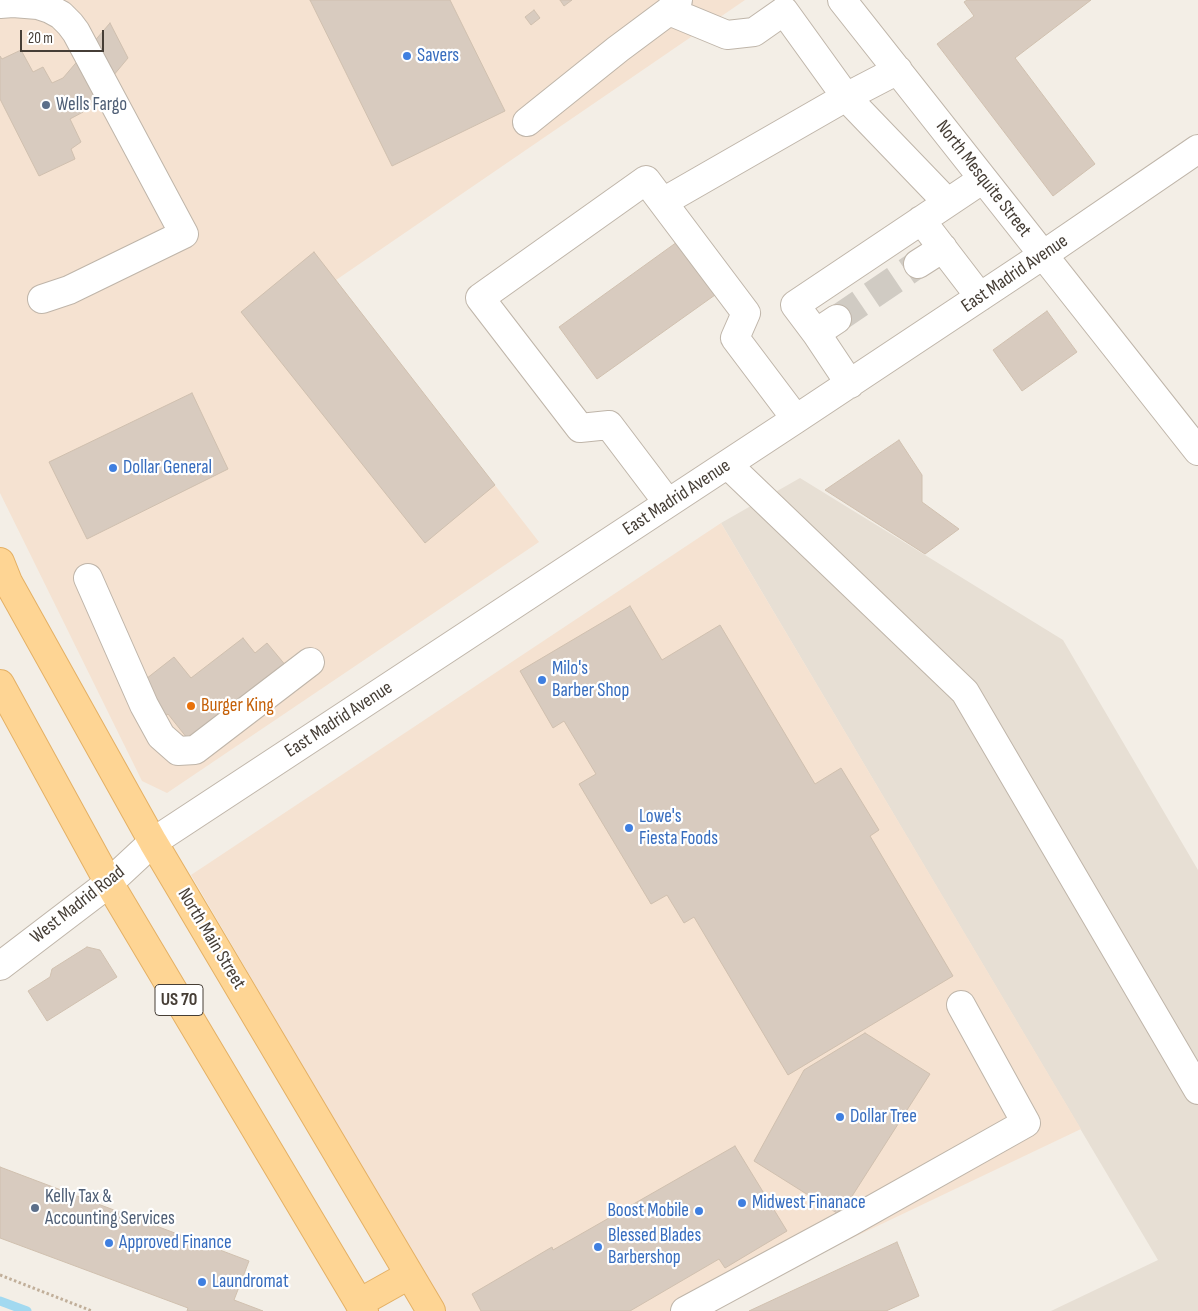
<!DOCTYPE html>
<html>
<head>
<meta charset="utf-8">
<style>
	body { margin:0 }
	#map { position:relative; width:1198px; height:1311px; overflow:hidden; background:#f3eee6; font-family:"Sofia Sans Condensed",sans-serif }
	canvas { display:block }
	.scale { position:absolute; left:20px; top:30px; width:84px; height:22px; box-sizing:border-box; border:2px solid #463e36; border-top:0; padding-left:6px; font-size:15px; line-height:18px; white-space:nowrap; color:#463e36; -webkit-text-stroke:4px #fff; paint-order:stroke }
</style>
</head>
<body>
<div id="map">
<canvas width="1198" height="1311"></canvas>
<div class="scale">20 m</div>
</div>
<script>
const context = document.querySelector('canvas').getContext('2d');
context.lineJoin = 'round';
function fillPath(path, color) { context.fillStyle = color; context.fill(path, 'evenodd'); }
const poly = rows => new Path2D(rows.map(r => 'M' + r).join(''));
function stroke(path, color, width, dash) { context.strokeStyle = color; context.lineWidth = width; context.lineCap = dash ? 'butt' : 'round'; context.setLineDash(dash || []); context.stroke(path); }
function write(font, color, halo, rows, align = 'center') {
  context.font = font + ' "Sofia Sans Condensed",sans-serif'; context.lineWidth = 4.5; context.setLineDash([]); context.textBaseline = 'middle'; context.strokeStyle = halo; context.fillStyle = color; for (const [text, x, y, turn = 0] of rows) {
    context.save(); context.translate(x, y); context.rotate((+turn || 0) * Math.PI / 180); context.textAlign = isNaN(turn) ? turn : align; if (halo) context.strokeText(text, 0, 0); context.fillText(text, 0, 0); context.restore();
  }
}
fillPath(poly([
	[800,478,1063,640,1198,870,1198,1311,1051,1311,1158,1260,721,523]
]), '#e7dfd4');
fillPath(poly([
	[0,0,745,0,336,280,539,542,167,793,142,781,0,493],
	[721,523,1081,1129,699,1311,446,1311,191,875]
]), '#f5e2d1');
stroke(poly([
	[0,1301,27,1311]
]), '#a2d9f0', 9);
const building = poly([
	[310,0,450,0,505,111,392,166,310,0],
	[560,0,572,0,564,6,560,0],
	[967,0,1091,0,1015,58,1095,164,1053,196,937,44,974,16,964,2,967,0],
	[534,10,540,18,531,25,525,17,534,10],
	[110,23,128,58,83,112,70,119,81,142,71,149,75,159,39,176,0,99,0,56,2,59,21,50,33,72,43,67,52,83,63,78,110,23],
	[684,237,722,290,597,379,559,327,684,237],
	[314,252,495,485,425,543,241,312,314,252],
	[1047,311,1077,352,1022,391,993,350,1047,311],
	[192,393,228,469,87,539,49,462,192,393],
	[899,440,922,475,922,502,959,529,925,554,825,490,899,440],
	[630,606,662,660,720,625,815,784,841,768,879,830,870,836,953,976,788,1075,694,917,684,923,667,895,651,904,579,784,596,774,564,721,553,728,520,671,630,606],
	[243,638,255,653,267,643,287,667,191,743,168,714,163,718,137,686,174,657,191,678,243,638],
	[87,947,100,950,117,977,47,1021,28,991,50,977,52,969,87,947],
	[865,1033,930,1074,840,1215,754,1161,804,1070,865,1033],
	[735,1146,787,1231,725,1268,719,1259,630,1311,481,1311,472,1294,552,1247,553,1250,735,1146],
	[0,1167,249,1261,234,1300,263,1311,187,1311,188,1308,0,1238,0,1167],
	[897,1242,919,1296,886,1311,749,1311,897,1242]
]);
fillPath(building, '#d8cbbf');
stroke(building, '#d0c0af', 1);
stroke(poly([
	[837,319,918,264]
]), '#d0cbc3', 28, [28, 14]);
const minor = poly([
	[842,0,1198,451],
	[0,4,13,3,38,5,50,9,61,15,70,24,76,32,184,234,69,290,42,299],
	[669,11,727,35,754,32,784,11,846,97,947,202],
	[527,122,618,49,669,11,678,0],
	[663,202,846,97,898,70],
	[921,220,980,297],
	[918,264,943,248],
	[816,333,837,319],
	[850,384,816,333,795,305,983,179],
	[728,465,965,692,1198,1090],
	[668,503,609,425,580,428,480,298,646,180,746,313,735,338,796,419],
	[88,578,144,705,161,736,178,751,195,750,310,662],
	[0,966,109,883,153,842,796,419,1043,255,1198,149],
	[685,1311,850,1222,1026,1123,961,1005]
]);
const major = poly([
	[0,562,8,582,153,842,431,1311],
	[0,684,109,883,364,1311],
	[359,1303,409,1275]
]);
stroke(minor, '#bfb5a9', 30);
stroke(major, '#e4b064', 30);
stroke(poly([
	[0,1275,92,1311]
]), '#c1af9a', 3, [2.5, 2.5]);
stroke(minor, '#fff', 28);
stroke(major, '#fed594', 28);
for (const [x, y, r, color] of [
	[407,56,5,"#3f7fe0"],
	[46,105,5,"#5c6f8a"],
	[113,468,5,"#3f7fe0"],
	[542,680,5,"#3f7fe0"],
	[191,706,5,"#e8710a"],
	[629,828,5,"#3f7fe0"],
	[840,1117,5,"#3f7fe0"],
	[742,1203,5,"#3f7fe0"],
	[35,1208,5,"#5c6f8a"],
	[699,1211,5,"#3f7fe0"],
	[109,1243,5,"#3f7fe0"],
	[598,1247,5,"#3f7fe0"],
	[202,1282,5,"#3f7fe0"]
]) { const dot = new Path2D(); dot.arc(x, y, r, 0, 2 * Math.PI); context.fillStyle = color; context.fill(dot); stroke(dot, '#fff', 2); }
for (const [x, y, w] of [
	[179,1000,48]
]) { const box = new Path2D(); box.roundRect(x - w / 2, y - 15.5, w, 31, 4); context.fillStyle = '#fff'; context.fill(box); stroke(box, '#463e36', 1); }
write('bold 18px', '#463e36', null, [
	["US 70",179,1000]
]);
write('19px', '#366cbe', '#fff', [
	["Savers",417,56],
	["Dollar General",123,468],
	["Milo's",552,669],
	["Barber Shop",552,691],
	["Lowe's",639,817],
	["Fiesta Foods",639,839],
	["Dollar Tree",850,1117],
	["Midwest Finanace",752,1203],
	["Boost Mobile",689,1211,"right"],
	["Blessed Blades",608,1236],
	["Barbershop",608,1258],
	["Approved Finance",119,1243],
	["Laundromat",212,1282]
], 'left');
write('19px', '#4e5e75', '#fff', [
	["Wells Fargo",56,105],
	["Kelly Tax &",45,1197],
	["Accounting Services",45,1219]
], 'left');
write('19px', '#463e36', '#fff', [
	["North Mesquite Street",983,179,52],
	["East Madrid Avenue",1015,274,-34],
	["East Madrid Avenue",677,498,-33],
	["East Madrid Avenue",339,720,-33],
	["West Madrid Road",78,905,-38],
	["North Main Street",211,939,59]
]);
write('19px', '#c56008', '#fff', [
	["Burger King",201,706]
], 'left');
</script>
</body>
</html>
